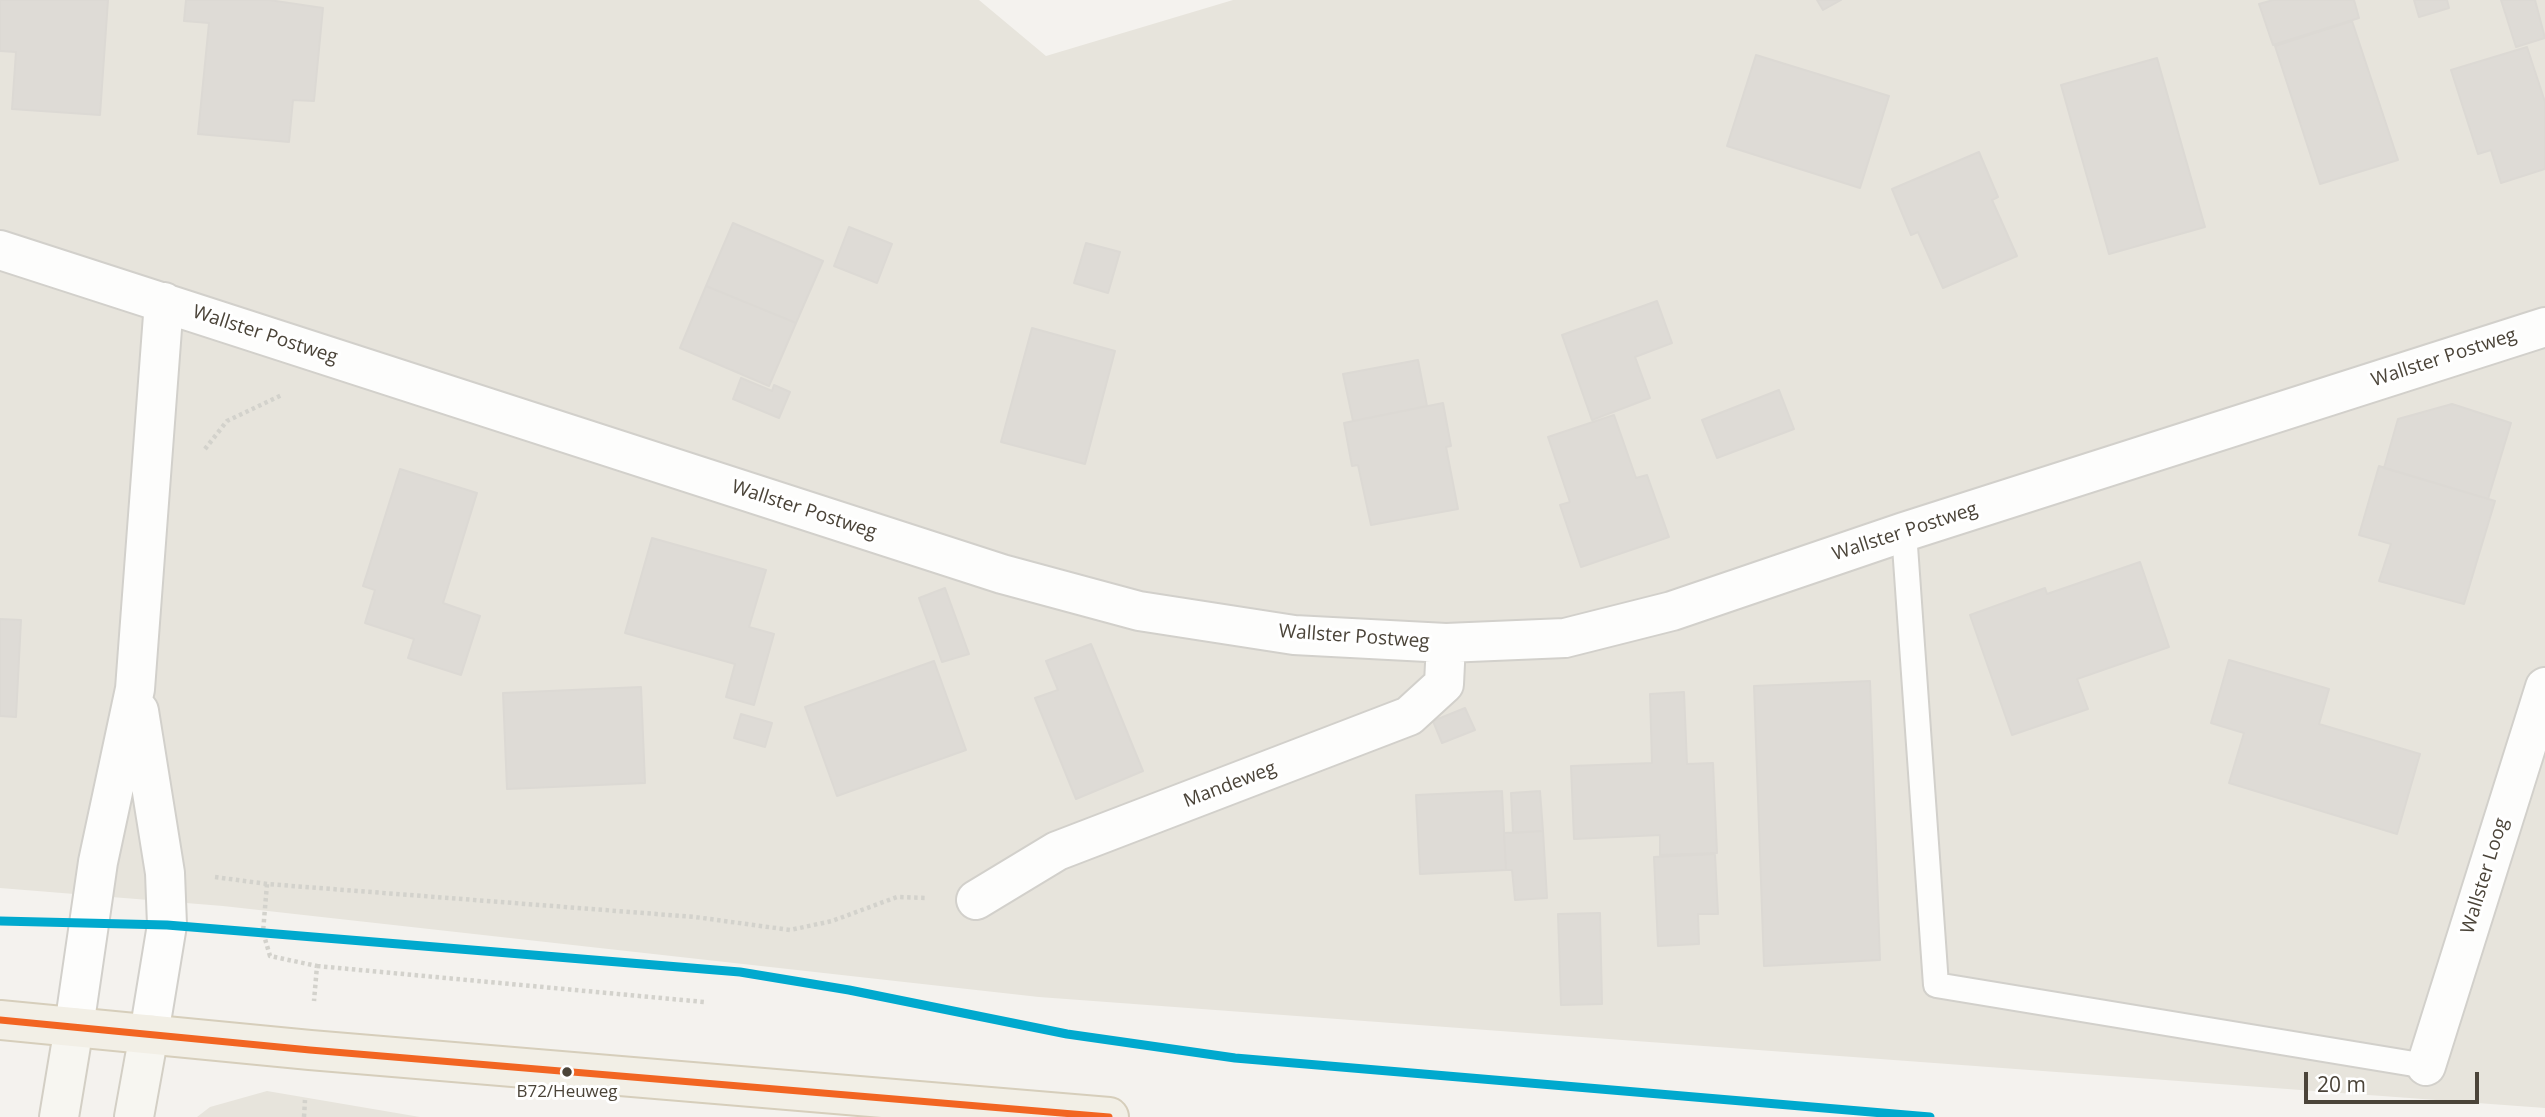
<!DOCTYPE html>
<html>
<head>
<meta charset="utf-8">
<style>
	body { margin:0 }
	#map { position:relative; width:2545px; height:1117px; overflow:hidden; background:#f4f2ee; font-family:"Open Sans",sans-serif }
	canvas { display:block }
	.scale { position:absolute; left:2304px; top:1072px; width:175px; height:32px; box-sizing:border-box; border:4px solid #4b4439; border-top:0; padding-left:9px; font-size:21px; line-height:24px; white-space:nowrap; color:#4b4439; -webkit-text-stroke:5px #fff; paint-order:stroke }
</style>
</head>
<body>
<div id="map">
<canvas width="2545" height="1117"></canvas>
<div class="scale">20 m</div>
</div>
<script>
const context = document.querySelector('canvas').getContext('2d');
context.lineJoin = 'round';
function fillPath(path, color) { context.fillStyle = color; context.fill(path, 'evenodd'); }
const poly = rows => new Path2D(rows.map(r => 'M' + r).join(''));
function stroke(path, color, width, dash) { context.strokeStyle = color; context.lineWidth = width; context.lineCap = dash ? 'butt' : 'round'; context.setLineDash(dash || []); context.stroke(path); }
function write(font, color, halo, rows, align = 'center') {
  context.font = font + ' "Open Sans",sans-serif'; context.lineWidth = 6; context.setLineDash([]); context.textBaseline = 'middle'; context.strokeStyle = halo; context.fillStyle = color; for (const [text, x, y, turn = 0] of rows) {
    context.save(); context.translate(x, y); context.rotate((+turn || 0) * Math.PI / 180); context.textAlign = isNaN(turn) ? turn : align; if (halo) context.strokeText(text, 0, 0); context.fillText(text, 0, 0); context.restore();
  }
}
fillPath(poly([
	[0,0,979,0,1046,56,1233,0,2545,0,2545,1108,1039,997,223,906,0,888],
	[267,1091,420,1117,197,1117,210,1107]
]), '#e7e4dc');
const building = poly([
	[0,0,108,0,100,115,12,109,16,52,0,51,0,0],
	[186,0,269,0,323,8,314,101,293,100,289,142,198,134,209,23,184,21,186,0],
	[1817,0,1841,0,1823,10,1817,0],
	[2273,0,2354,0,2359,18,2273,45,2259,4,2273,0],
	[2414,0,2447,0,2449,8,2419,17,2414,0],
	[2501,0,2535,0,2545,38,2516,47,2501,0],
	[2352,21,2398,160,2320,184,2275,46,2352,21],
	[2527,47,2545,102,2545,169,2501,183,2491,150,2478,154,2451,70,2527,47],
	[1756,55,1889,96,1860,188,1727,146,1756,55],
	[2157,58,2205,227,2109,254,2061,85,2157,58],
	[1979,152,1998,197,1992,200,2017,256,1943,288,1918,232,1911,235,1892,189,1979,152],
	[733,223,823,261,796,323,706,286,733,223],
	[849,227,892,244,877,283,834,266,849,227],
	[1086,243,1120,252,1108,293,1074,283,1086,243],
	[706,286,796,323,769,386,680,348,706,286],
	[1657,301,1672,343,1635,357,1650,398,1592,420,1562,335,1657,301],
	[1032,328,1115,351,1085,464,1001,442,1032,328],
	[1418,360,1427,406,1353,421,1343,374,1418,360],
	[741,378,772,391,774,385,790,392,779,418,733,399,741,378],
	[1779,390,1794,429,1717,458,1702,420,1779,390],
	[1443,403,1451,446,1446,447,1458,509,1371,525,1358,465,1352,466,1344,423,1443,403],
	[2452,404,2511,423,2488,499,2384,468,2398,419,2452,404],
	[1614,415,1636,478,1647,475,1669,537,1581,567,1560,505,1570,502,1548,437,1614,415],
	[2379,466,2495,501,2464,604,2379,581,2391,544,2359,535,2379,466],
	[400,469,477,493,443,603,480,616,461,675,408,658,414,639,365,623,375,590,363,586,400,469],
	[652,538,766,570,749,627,774,634,754,705,726,697,735,664,625,633,652,538],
	[2140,562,2169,647,2077,679,2088,709,2012,735,1970,615,2045,588,2047,594,2140,562],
	[945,588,969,654,942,662,919,598,945,588],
	[0,619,21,620,16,717,0,716,0,619],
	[1091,644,1143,771,1076,799,1035,698,1058,690,1046,661,1091,644],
	[2229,660,2329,689,2319,724,2420,754,2397,834,2229,783,2244,733,2211,723,2229,660],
	[934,661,966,750,837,796,805,707,934,661],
	[1870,681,1880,960,1764,966,1754,686,1870,681],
	[641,687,645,783,507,789,503,693,641,687],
	[1684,692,1687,764,1713,763,1717,853,1660,855,1660,835,1574,839,1571,766,1652,763,1650,694,1684,692],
	[1465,708,1475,730,1442,743,1433,721,1465,708],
	[741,714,772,723,765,747,734,738,741,714],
	[1502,791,1506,870,1420,874,1416,795,1502,791],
	[1540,791,1543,831,1513,833,1511,793,1540,791],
	[1543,831,1547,898,1515,900,1512,870,1506,870,1504,833,1543,831],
	[1715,854,1718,914,1698,914,1699,944,1658,946,1654,857,1715,854],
	[1600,913,1602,1004,1561,1005,1558,914,1600,913]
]);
fillPath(building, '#dedbd6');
stroke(building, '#dcd9d4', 2);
const lane = poly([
	[1904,532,1936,985,2426,1066]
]);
const street = poly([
	[0,250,1002,574,1139,611,1294,635,1446,643,1565,638,1672,611,1904,532,2545,327],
	[139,711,165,873,167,925,149,1034],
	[976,900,1057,851,1409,716,1444,684,1446,643],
	[74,1027,98,862,135,689,164,302],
	[2426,1066,2545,687]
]);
const secondary = poly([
	[59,1117,74,1027],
	[134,1117,149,1034]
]);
const primary = poly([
	[0,1020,310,1050,1109,1117]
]);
stroke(lane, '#d2d0cb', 28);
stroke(street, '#d2d0cb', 42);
stroke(secondary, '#d3cfc5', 42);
stroke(primary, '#d6cebb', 42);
stroke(poly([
	[205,449,227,421,282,395],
	[215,877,267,884,695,917,790,930,832,921,897,897,926,898],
	[267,884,263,932,270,956,317,966,314,1001],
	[317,966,704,1002],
	[304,1117,305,1100]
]), '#d3d2cc', 4.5, [3.5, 3.5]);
stroke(lane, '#fdfdfc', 24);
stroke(street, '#fdfdfc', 38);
stroke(secondary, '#f7f6f1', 38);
stroke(primary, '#f2efe6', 38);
stroke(poly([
	[0,1020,310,1050,1109,1117]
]), '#f26522', 7);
stroke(poly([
	[0,921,167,925,740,972,849,990,1067,1034,1235,1058,1930,1117]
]), '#00a9ce', 9);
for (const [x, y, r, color] of [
	[567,1072,6,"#4b4439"]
]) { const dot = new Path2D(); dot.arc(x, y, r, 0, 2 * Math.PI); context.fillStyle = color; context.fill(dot); stroke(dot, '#fff', 2.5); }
write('17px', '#4b4439', '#fff', [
	["B72/Heuweg",567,1092]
]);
write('19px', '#4b4439', '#fff', [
	["Wallster Postweg",265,335,18],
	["Wallster Postweg",2444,358,-18],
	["Wallster Postweg",804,510,18],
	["Wallster Postweg",1905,532,-18],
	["Wallster Postweg",1354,637,4],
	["Mandeweg",1230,785,-21],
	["Wallster Loog",2485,876,-73]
]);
</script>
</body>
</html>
